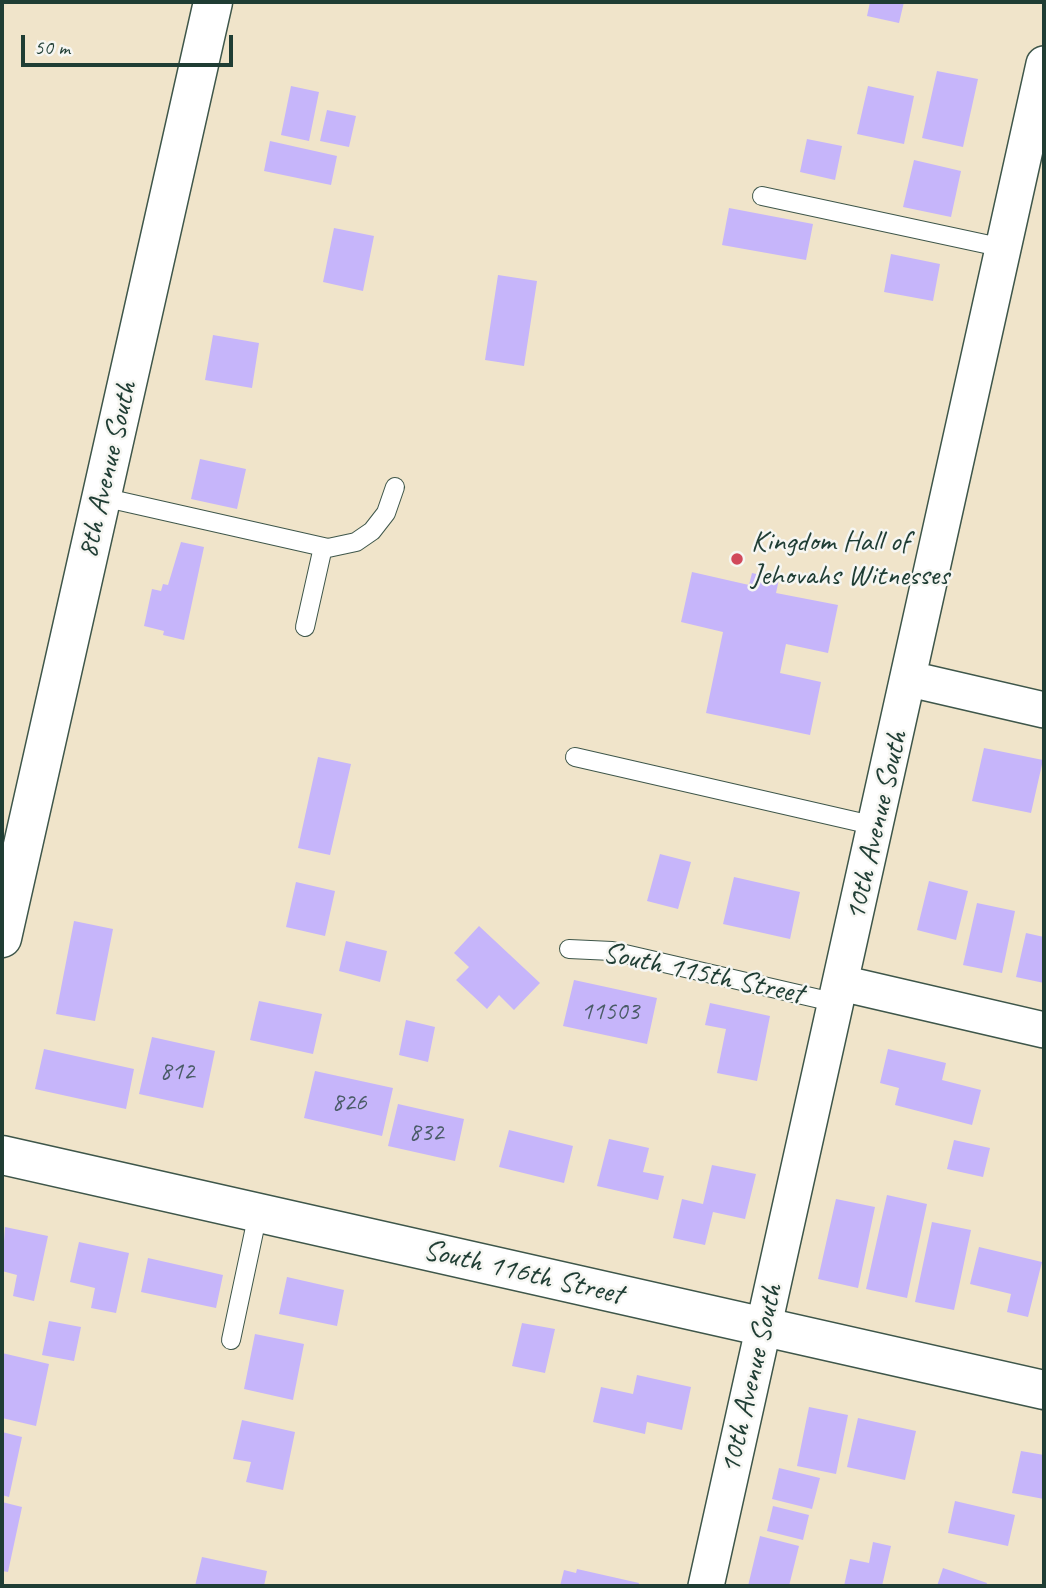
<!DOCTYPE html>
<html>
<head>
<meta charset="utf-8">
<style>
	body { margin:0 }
	#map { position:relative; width:1046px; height:1588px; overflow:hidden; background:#f0e4ca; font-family:Caveat,sans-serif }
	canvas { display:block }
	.frame { position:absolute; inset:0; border:4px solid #1f3d34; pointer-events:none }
	.scale { position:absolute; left:21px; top:35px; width:212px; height:32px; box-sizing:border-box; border:4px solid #1f3d34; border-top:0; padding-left:9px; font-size:21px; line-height:24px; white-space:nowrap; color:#1f3d34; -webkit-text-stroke:5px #f6f6f2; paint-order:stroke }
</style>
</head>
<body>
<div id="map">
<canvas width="1046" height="1588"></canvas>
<div class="frame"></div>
<div class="scale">50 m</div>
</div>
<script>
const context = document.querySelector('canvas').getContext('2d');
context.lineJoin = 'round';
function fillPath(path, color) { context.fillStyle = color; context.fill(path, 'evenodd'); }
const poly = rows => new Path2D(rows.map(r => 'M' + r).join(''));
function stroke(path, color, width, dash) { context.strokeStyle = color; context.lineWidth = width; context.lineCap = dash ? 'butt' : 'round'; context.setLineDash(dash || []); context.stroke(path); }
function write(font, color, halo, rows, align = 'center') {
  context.font = font + ' Caveat,sans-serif'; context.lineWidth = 5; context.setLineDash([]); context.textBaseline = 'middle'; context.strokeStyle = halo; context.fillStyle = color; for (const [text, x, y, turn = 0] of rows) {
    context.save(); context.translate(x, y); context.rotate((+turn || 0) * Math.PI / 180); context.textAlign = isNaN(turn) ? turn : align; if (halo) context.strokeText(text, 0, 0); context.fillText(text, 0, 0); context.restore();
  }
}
fillPath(poly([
	[870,2,904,2,899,23,867,16],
	[937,71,978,79,963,147,922,138],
	[291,86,319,92,309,141,281,135],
	[868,86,914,96,904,144,857,134],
	[327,110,356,116,349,147,320,141],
	[807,139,842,146,835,180,800,172],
	[270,141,337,156,331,185,264,171],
	[914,160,961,171,951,217,903,207],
	[729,208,813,224,806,260,722,245],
	[334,228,374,236,363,291,323,282],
	[891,254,940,264,933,301,884,292],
	[498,275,537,281,524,366,485,360],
	[213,335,259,343,252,388,205,380],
	[200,459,246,469,237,509,191,499],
	[181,542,204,547,184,640,163,635,164,631,144,626,152,589,161,591,163,584,168,585],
	[692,572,749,585,752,573,779,579,776,593,838,605,828,653,786,644,780,673,821,682,810,735,706,713,723,632,681,622],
	[984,748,1043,760,1031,813,972,801],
	[318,757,351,764,330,855,298,848],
	[660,854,691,862,678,909,647,901],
	[734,877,800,892,790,939,723,924],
	[929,881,968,891,956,940,917,930],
	[296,882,335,891,325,936,286,927],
	[977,903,1015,911,1002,973,963,965],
	[74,921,113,929,95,1021,56,1014],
	[479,926,540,983,514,1010,499,995,487,1009,456,980,469,967,454,953],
	[1026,933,1044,937,1044,983,1016,977],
	[346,941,387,951,380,982,339,971],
	[574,980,657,998,647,1044,563,1026],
	[259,1001,322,1014,313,1054,250,1040],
	[710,1003,770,1016,757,1081,717,1073,726,1029,705,1025],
	[406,1020,435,1027,428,1062,399,1055],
	[152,1037,215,1051,203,1108,139,1094],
	[44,1049,134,1069,126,1109,35,1089],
	[888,1049,946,1063,942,1080,981,1090,972,1125,895,1105,899,1088,880,1083],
	[315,1071,393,1088,382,1136,304,1118],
	[398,1104,464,1119,455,1161,388,1146],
	[509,1130,573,1146,564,1183,499,1167],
	[609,1139,649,1148,643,1172,664,1176,658,1200,597,1186],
	[954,1140,990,1148,983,1177,947,1169],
	[712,1165,756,1174,745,1219,713,1212,705,1245,673,1238,682,1199,703,1204],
	[887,1195,927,1204,907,1298,866,1289],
	[836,1199,875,1207,858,1288,818,1279],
	[932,1222,971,1230,954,1310,915,1302],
	[5,1227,48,1236,34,1301,13,1296,17,1275,2,1271],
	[79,1242,129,1253,116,1313,91,1308,95,1288,70,1282],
	[979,1247,1042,1262,1028,1317,1007,1312,1011,1294,970,1284],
	[148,1258,223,1275,216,1308,141,1292],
	[287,1277,344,1290,337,1326,279,1314],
	[49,1321,81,1327,74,1361,42,1355],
	[522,1323,555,1329,545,1373,512,1366],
	[255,1334,304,1344,293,1400,244,1389],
	[2,1353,49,1364,36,1426,2,1418],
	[637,1375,691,1387,682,1430,647,1422,645,1434,593,1422,601,1387,633,1394],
	[809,1407,848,1415,836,1474,797,1466],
	[858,1418,916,1431,905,1480,847,1467],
	[242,1420,295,1432,283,1490,246,1482,251,1462,233,1459],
	[2,1432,22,1437,9,1497,2,1495],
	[1021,1451,1044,1455,1044,1499,1012,1493],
	[779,1468,820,1478,812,1509,772,1499],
	[955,1501,1015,1515,1008,1546,948,1533],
	[2,1502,22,1507,8,1572,2,1571],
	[773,1506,809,1515,803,1540,767,1531],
	[760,1536,799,1546,789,1586,748,1586],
	[873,1542,891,1546,882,1586,844,1586,850,1559,869,1563],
	[202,1557,267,1571,264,1586,195,1586],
	[943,1568,987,1583,986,1586,937,1586],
	[577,1569,639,1583,638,1586,560,1586,564,1570,576,1573]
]), '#c6b5fa');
const lane = poly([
	[762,196,1004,248],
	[102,497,328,548,356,542,372,531,386,513,395,487],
	[305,627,323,547],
	[575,757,876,826],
	[569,949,612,951,837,1003],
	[231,1340,258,1213]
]);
const street = poly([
	[910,679,1044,710],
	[841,983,1044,1030],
	[706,1586,1044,64]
]);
const secondary = poly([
	[2,938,213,2],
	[2,1155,1044,1390]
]);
stroke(lane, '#3e564a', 20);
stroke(street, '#3e564a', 38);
stroke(secondary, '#3e564a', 41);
stroke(lane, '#fff', 18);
stroke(street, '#fff', 35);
stroke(secondary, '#fff', 38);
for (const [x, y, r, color] of [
	[737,559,7,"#d1495b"]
]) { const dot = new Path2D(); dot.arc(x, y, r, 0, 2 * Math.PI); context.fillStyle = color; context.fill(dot); stroke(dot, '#f6f6f2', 2.5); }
write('26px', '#495b66', null, [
	["11503",610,1012],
	["812",177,1072],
	["826",349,1103],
	["832",426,1133]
]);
write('30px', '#1f3d34', '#f6f6f2', [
	["8th Avenue South",108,470,-77],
	["10th Avenue South",877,826,-77],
	["South 115th Street",703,974,12],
	["South 116th Street",523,1273,13],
	["10th Avenue South",752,1379,-77]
]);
write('30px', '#1f3d34', '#f6f6f2', [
	["Kingdom Hall of",751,542],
	["Jehovahs Witnesses",751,576]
], 'left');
</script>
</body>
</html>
